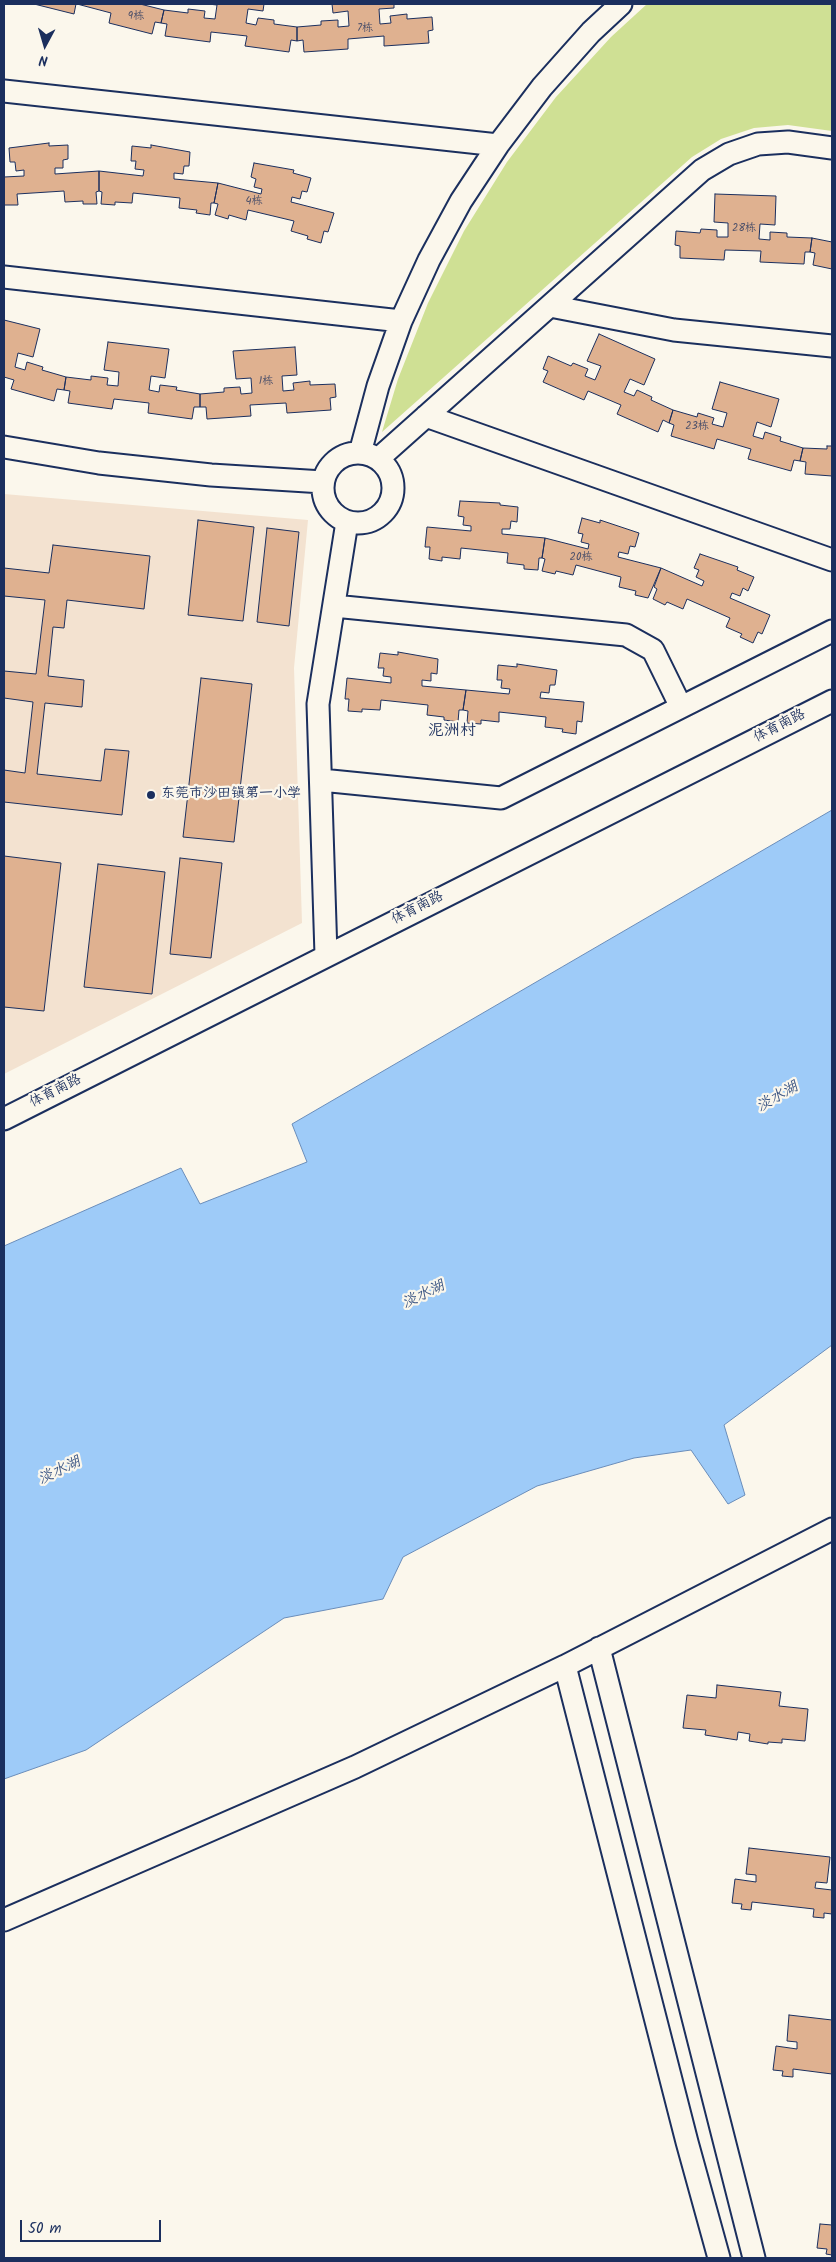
<!DOCTYPE html>
<html>
<head>
<meta charset="utf-8">
<style>
	body { margin:0 }
	#map { position:relative; width:836px; height:2262px; overflow:hidden; background:#fbf7ec; font-family:Kalam,sans-serif }
	canvas { display:block }
	.frame { position:absolute; inset:0; border:5px solid #1b2f5e; pointer-events:none }
	.north { position:absolute; left:20px; top:20px; width:50px; height:50px; -webkit-text-stroke:4px #fbf7ec; paint-order:stroke; rotate:186deg; font-size:14px; font-weight:700; line-height:20px; text-align:center; color:#1b2f5e }
	.north::after { content:''; display:block; margin:auto; width:18px; height:22px; background:#1b2f5e; clip-path:polygon(50% 0,100% 100%,50% 72%,0 100%) }
	.scale { position:absolute; left:20px; top:2220px; width:141px; height:22px; box-sizing:border-box; border:2px solid #1b2f5e; border-top:0; padding-left:6px; font-size:15px; line-height:18px; white-space:nowrap; color:#1b2f5e; -webkit-text-stroke:4px #fbf7ec; paint-order:stroke }
</style>
</head>
<body>
<div id="map">
<canvas width="836" height="2262"></canvas>
<div class="frame"></div>
<div class="north">N</div>
<div class="scale">50 m</div>
</div>
<script>
const context = document.querySelector('canvas').getContext('2d');
context.lineJoin = 'round';
function fillPath(path, color) { context.fillStyle = color; context.fill(path, 'evenodd'); }
const poly = rows => new Path2D(rows.map(r => 'M' + r).join(''));
function stroke(path, color, width, dash) { context.strokeStyle = color; context.lineWidth = width; context.lineCap = dash ? 'butt' : 'round'; context.setLineDash(dash || []); context.stroke(path); }
function write(font, color, halo, rows, align = 'center') {
  context.font = font + ' Kalam,"LXGW WenKai TC",sans-serif'; context.lineWidth = 4.5; context.setLineDash([]); context.textBaseline = 'middle'; context.strokeStyle = halo; context.fillStyle = color; for (const [text, x, y, turn = 0] of rows) {
    context.save(); context.translate(x, y); context.rotate((+turn || 0) * Math.PI / 180); context.textAlign = isNaN(turn) ? turn : align; if (halo) context.strokeText(text, 0, 0); context.fillText(text, 0, 0); context.restore();
  }
}
fillPath(poly([
	[4,494,308,520,294,668,302,923,4,1074]
]), '#f3e2d0');
fillPath(poly([
	[647,4,832,4,832,131,788,125,754,128,721,139,692,157,382,432,398,379,428,303,464,231,507,162,556,97,611,37]
]), '#cfe094');
const water = poly([
	[832,810,832,1345,724,1425,745,1495,728,1504,691,1450,634,1458,537,1486,403,1557,383,1599,284,1618,86,1750,4,1779,4,1246,181,1168,200,1204,307,1162,292,1124,832,810]
]);
fillPath(water, '#9ecbf8');
stroke(water, '#6a8dba', 1);
const building = poly([
	[34,4,76,4,74,14,34,4],
	[77,4,140,4,164,10,161,23,155,22,152,34,109,23,111,13,77,4],
	[208,4,264,4,263,11,248,9,246,23,256,25,258,18,274,20,274,24,297,27,297,41,291,40,289,52,245,46,247,36,211,32,210,42,165,36,167,24,161,23,164,10,188,13,188,9,205,11,204,18,215,19,217,5,208,4],
	[332,4,394,4,394,8,379,9,380,24,391,23,390,16,407,14,407,19,432,17,433,30,428,31,429,43,384,46,384,36,348,39,348,49,304,52,303,40,297,41,297,27,321,25,321,21,338,20,338,27,349,26,348,11,333,13,332,4],
	[49,143,49,146,68,145,68,159,63,160,63,168,55,168,55,174,99,171,99,191,96,192,97,204,83,204,83,201,65,202,64,191,17,194,18,205,4,205,4,177,24,176,24,170,16,171,15,162,10,162,9,148,49,143],
	[151,145,190,152,189,166,184,166,183,174,174,173,174,179,218,183,214,203,211,203,210,215,196,213,197,210,179,208,180,198,133,193,132,203,115,202,115,205,101,204,102,192,99,191,99,171,143,176,144,170,135,169,136,161,131,161,132,146,151,148,151,145],
	[254,163,294,170,293,173,311,178,307,192,302,191,300,199,292,197,291,202,334,213,328,232,324,231,321,243,307,239,308,236,291,231,294,221,248,210,246,220,229,215,228,219,215,215,218,204,214,203,218,183,261,194,262,189,254,187,256,179,251,177,254,163],
	[715,194,776,196,775,225,760,224,759,239,770,240,770,232,787,233,787,237,812,238,810,252,805,252,804,264,760,262,761,251,725,250,724,260,680,258,680,246,675,245,676,231,700,233,701,229,717,230,717,237,728,237,728,223,714,222,715,194],
	[812,238,832,242,832,269,813,265,815,253,810,252,812,238],
	[4,320,40,329,33,357,18,353,15,367,25,370,27,362,43,367,42,370,66,377,64,390,57,389,54,401,11,389,14,380,4,377,4,320],
	[599,334,655,359,644,385,630,379,624,392,634,396,637,390,652,397,651,400,673,410,669,423,663,420,658,432,617,414,621,405,588,391,584,400,543,382,548,371,543,369,548,356,571,366,573,363,588,369,585,376,595,380,601,366,587,361,599,334],
	[108,342,169,349,165,378,151,376,149,390,159,392,160,385,177,387,176,390,200,394,200,407,194,407,192,419,148,413,149,403,114,399,112,409,68,403,70,391,64,390,66,377,91,380,91,376,108,378,107,385,118,386,119,372,104,370,108,342],
	[295,347,297,375,282,376,283,391,294,390,293,383,310,381,310,385,335,384,336,397,330,398,331,410,287,413,286,403,250,405,251,416,207,419,206,407,200,407,200,394,224,392,224,388,240,387,241,394,252,393,251,378,236,379,233,351,295,347],
	[720,382,779,399,771,427,757,422,753,436,763,439,765,432,781,437,780,441,803,448,800,461,794,460,791,471,748,459,751,449,717,439,714,449,671,436,674,425,669,423,673,410,697,417,698,413,714,418,712,424,723,427,727,413,712,409,720,382],
	[827,446,832,446,832,476,805,474,806,462,800,461,803,448,827,449,827,446],
	[460,501,500,503,500,505,518,507,517,522,511,521,510,529,502,529,502,534,545,538,542,558,539,558,538,570,524,569,524,565,507,563,508,553,461,548,460,559,442,557,442,561,429,559,430,547,425,547,427,527,471,531,471,526,463,525,464,517,458,516,460,501],
	[582,518,600,523,600,520,639,533,635,547,630,546,628,554,619,552,618,557,661,568,648,598,635,595,636,591,619,587,621,577,576,565,573,575,556,571,555,574,542,571,545,559,542,558,545,538,588,549,589,544,581,542,583,534,578,533,582,518],
	[198,520,254,527,243,621,188,615,198,520],
	[267,528,299,532,289,626,257,622,267,528],
	[53,545,150,556,144,609,67,600,64,628,53,627,48,676,84,680,82,707,45,703,37,774,101,781,105,749,129,751,122,815,4,802,4,770,25,773,33,702,4,698,4,671,36,674,45,600,4,596,4,568,49,573,53,545],
	[700,554,738,567,737,570,754,577,748,591,743,588,740,596,732,593,730,598,770,615,762,634,758,632,753,643,740,637,742,634,726,627,730,618,687,599,683,609,667,602,665,605,653,599,657,589,654,587,661,568,702,586,704,581,696,577,699,570,694,568,700,554],
	[398,652,438,659,437,674,431,673,431,681,422,680,422,686,466,690,463,710,459,710,458,722,444,720,444,717,427,715,428,705,381,700,380,710,362,709,362,712,348,711,349,699,345,699,347,678,391,683,391,677,383,676,384,668,378,668,380,653,398,655,398,652],
	[517,664,557,670,555,685,550,685,549,693,541,692,540,698,584,702,582,722,577,721,576,734,562,732,563,729,545,727,546,717,499,712,499,722,481,720,481,724,467,723,468,711,463,710,466,690,509,694,510,689,501,688,502,680,497,680,498,665,517,667,517,664],
	[201,678,252,684,234,842,183,837,201,678],
	[4,856,61,863,44,1011,4,1007,4,856],
	[180,858,222,863,211,958,170,954,180,858],
	[98,864,165,872,152,994,84,987,98,864],
	[717,1685,781,1692,779,1706,808,1709,805,1741,782,1739,782,1743,768,1742,768,1744,749,1741,750,1734,738,1732,737,1740,705,1735,706,1730,683,1728,687,1695,716,1698,717,1685],
	[749,1848,830,1857,827,1883,816,1882,815,1888,832,1890,832,1914,824,1913,824,1918,813,1917,814,1909,752,1902,751,1910,741,1909,742,1904,732,1903,735,1879,756,1882,756,1875,746,1874,749,1848],
	[789,2015,832,2020,832,2074,793,2069,793,2077,782,2076,783,2071,773,2070,776,2046,797,2049,797,2042,787,2041,789,2015],
	[820,2224,832,2225,832,2255,826,2254,827,2249,817,2248,820,2224]
]);
fillPath(building, '#dfb190');
stroke(building, '#1b2f5e', 1);
const minor = poly([
	[4,91,498,145],
	[4,277,401,321],
	[550,306,674,330,832,346],
	[426,416,832,560],
	[4,447,99,463,211,475,323,482],
	'323 488a35 35 0 1 1 70 0a35 35 0 1 1-70 0Z',
	[360,453,378,386,401,321,429,260,461,201,498,145,542,87,591,32,621,4],
	[378,459,702,170,729,154,758,144,788,142,832,148],
	[334,606,626,635,653,650,681,707],
	[321,780,501,798,832,631],
	[326,955,318,704,347,522],
	[4,1119,832,701],
	[599,1648,754,2258],
	[565,1666,687,2142,719,2258],
	[4,1920,355,1767,565,1666,832,1529]
]);
stroke(minor, '#1b2f5e', 25);
stroke(minor, '#fbf7ec', 21);
for (const [x, y, r, color] of [
	[151,795,5,"#1b2f5e"]
]) { const dot = new Path2D(); dot.arc(x, y, r, 0, 2 * Math.PI); context.fillStyle = color; context.fill(dot); stroke(dot, '#fbf7ec', 2); }
write('11px', '#4c506a', null, [
	["9栋",136,17],
	["7栋",365,29],
	["4栋",254,202],
	["28栋",744,229],
	["1栋",266,382],
	["23栋",697,427],
	["20栋",581,558]
]);
write('14px', '#1b2f5e', '#fbf7ec', [
	["体育南路",780,727,-27],
	["体育南路",418,909,-27],
	["体育南路",56,1092,-27]
]);
write('14px', '#1b2f5e', '#fbf7ec', [
	["东莞市沙田镇第一小学",161,795]
], 'left');
write('italic 15px', '#3c5684', '#fbf7ec', [
	["淡水湖",778,1098,-30],
	["淡水湖",424,1296,-26],
	["淡水湖",60,1472,-26]
]);
write('16px', '#1b2f5e', '#fbf7ec', [
	["泥洲村",452,732]
]);
</script>
</body>
</html>
